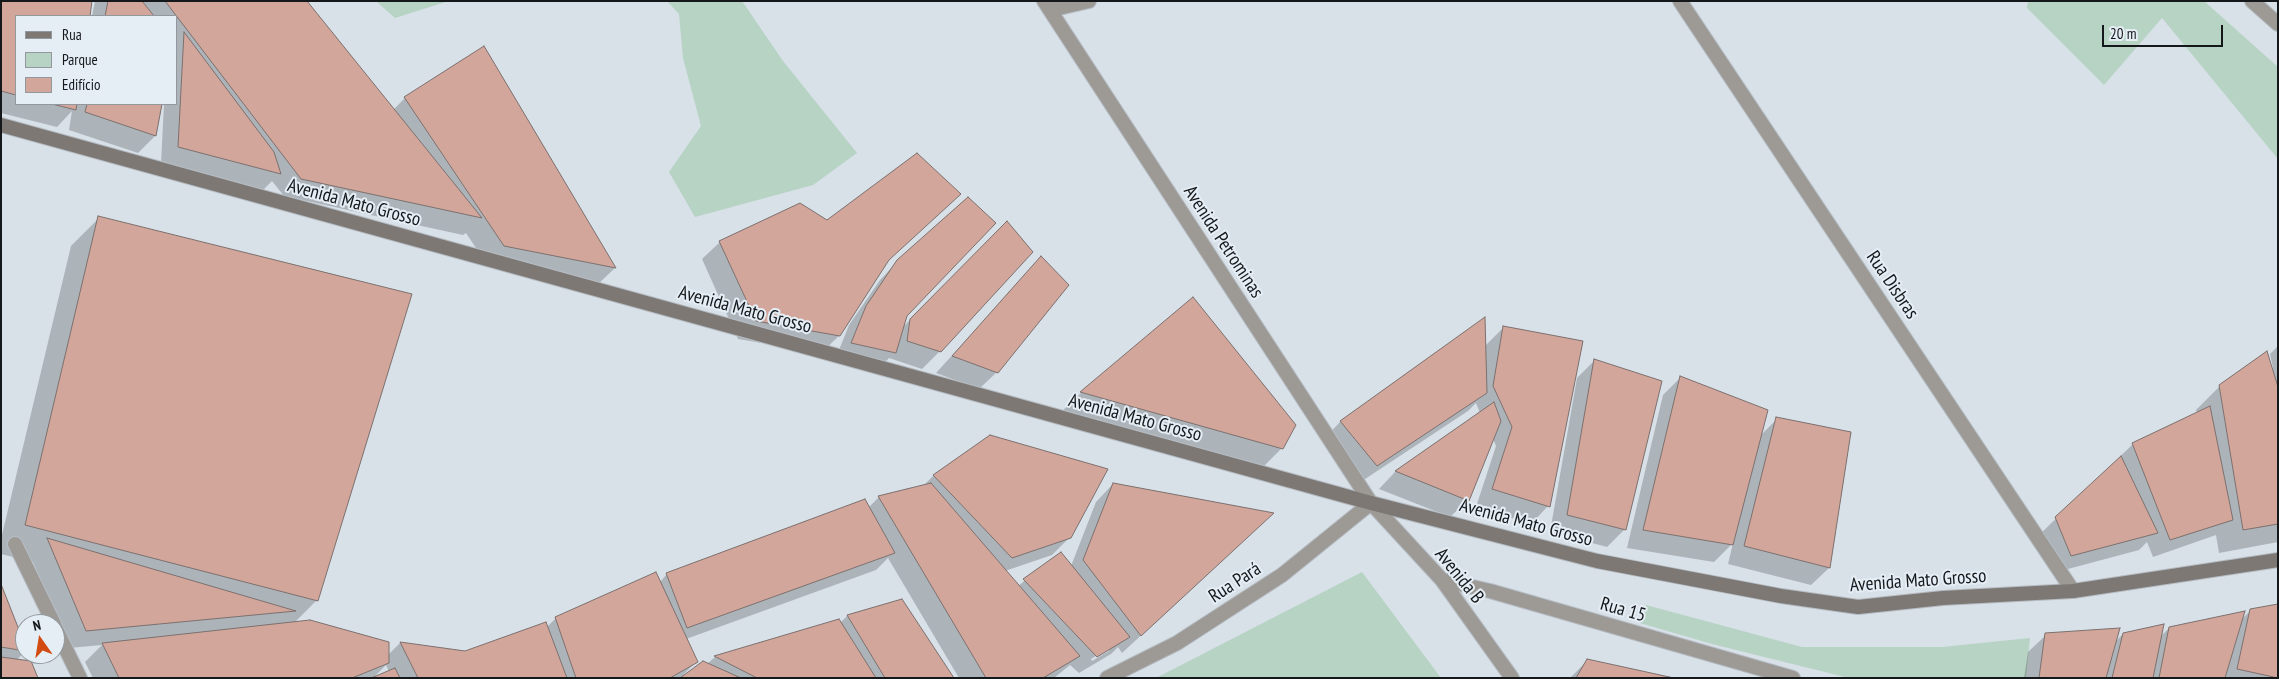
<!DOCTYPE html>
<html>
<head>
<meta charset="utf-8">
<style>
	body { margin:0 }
	#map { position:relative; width:2279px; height:679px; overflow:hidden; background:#d8e0e8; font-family:"PT Sans Narrow",sans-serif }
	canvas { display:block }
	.frame { position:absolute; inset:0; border:2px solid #15181a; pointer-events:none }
	.legend { position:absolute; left:15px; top:15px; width:162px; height:90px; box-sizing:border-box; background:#e5edf5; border:1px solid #92989d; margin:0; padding:6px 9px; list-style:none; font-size:15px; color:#15181a }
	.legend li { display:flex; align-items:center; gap:10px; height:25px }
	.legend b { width:25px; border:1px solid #92989d }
	.north { position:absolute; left:15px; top:614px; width:50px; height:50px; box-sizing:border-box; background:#e5edf5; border:1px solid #92989d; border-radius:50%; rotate:347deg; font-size:14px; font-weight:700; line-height:20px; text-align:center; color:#15181a }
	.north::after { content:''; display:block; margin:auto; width:18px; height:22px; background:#d14b13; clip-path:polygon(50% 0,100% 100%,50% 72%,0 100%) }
	.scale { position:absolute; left:2102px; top:25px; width:121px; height:22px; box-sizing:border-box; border:2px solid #15181a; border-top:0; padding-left:6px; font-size:15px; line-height:18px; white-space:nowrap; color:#15181a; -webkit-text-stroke:4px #e5edf5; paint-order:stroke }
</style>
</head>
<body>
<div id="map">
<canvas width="2279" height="679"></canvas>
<div class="frame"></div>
<ul class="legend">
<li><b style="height:6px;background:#7d7873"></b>Rua</li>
<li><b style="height:14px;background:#b6d3c4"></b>Parque</li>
<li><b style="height:14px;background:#d3a69c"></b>Edifício</li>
</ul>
<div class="north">N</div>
<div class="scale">20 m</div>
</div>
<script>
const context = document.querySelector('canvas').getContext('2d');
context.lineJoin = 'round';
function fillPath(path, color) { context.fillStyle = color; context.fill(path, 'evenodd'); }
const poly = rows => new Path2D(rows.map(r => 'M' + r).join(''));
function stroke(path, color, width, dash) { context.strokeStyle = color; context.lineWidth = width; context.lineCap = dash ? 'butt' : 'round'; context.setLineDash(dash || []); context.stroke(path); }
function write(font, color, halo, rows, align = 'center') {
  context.font = font + ' "PT Sans Narrow",sans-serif'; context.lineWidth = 4; context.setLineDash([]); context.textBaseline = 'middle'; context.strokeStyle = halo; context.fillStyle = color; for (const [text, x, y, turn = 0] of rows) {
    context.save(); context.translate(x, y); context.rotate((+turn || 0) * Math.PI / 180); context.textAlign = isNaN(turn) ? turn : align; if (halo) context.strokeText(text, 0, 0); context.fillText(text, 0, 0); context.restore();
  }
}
fillPath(poly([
	[376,1,449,1,395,18],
	[667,1,742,1,783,61,857,153,813,185,695,217,669,172,701,126,683,58,679,14],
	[2028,1,2204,1,2278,67,2278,159,2162,18,2104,85,2027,8],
	[1362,572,1441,678,1156,678],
	[1646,605,1802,647,1942,647,2030,638,2026,678,1849,678,1712,644,1640,623]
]), '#b6d3c4');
fillPath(poly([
	[1,1,91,1,89,16,16,16,16,104,161,104,155,136,138,153,69,130,72,111,57,127,1,113],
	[95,1,306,1,393,110,405,98,483,47,615,268,597,285,486,263,466,233,463,235,284,196,272,181,262,191,161,164,164,104,176,104,176,16,92,16],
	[99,218,317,600,294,623,388,655,400,643,465,652,547,627,556,618,660,582,667,574,868,508,879,497,922,487,933,476,990,436,1070,537,1052,555,1005,571,1018,586,1060,553,1071,566,1096,502,1113,484,1255,530,1122,653,1118,647,1111,654,1079,673,1070,665,1054,678,959,678,888,558,876,570,686,639,696,662,683,675,707,664,715,657,839,621,840,623,847,616,901,601,953,678,374,678,389,672,386,665,373,678,93,678,85,662,102,645,69,648,33,562,1,554,1,539,71,246],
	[1109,648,1109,651,1092,661,1091,659],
	[1007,223,940,351,922,369,889,358,877,370,835,360,849,325,880,280,898,261,906,315,902,328],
	[720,242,885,263,839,336,821,353,738,339,702,259],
	[1041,258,997,372,979,389,936,373],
	[1193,298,1282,448,1258,472,1057,416,1081,393],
	[1484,319,1485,346,1504,327,1548,506,1531,524,1476,507,1496,446,1493,439,1468,500,1450,517,1379,489,1395,472,1480,413,1476,403,1468,411,1359,483,1323,440,1340,422],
	[2278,346,2278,542,2219,553,2216,535,2153,557,2147,542,2139,550,2053,573,2038,536,2133,444,2197,413,2196,410,2220,386,2273,368,2270,354],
	[1594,361,1625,529,1607,547,1550,532,1577,378],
	[1681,377,1760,436,1777,419,1850,433,1829,568,1811,585,1728,564,1733,543,1714,562,1627,548,1663,395],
	[1,588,25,649,25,651,1,678],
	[2250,611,2278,678,2024,678,2028,652,2046,635,2115,642,2123,634,2160,637,2169,628,2241,620],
	[1588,660,1668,678,1570,678]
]), '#0003');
const building = poly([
	[1,1,92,1,90,16,16,16,16,95,1,91,1,1],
	[108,1,142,1,154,16,105,16,108,1],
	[165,1,307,1,482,218,301,179,165,1],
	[184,32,274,152,281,174,178,147,184,32],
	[484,46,616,268,504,246,404,97,484,46],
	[52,104,77,104,76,110,52,104],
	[87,104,162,104,156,136,85,112,87,104],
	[917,153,961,194,889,260,840,336,756,321,719,241,800,203,827,220,917,153],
	[968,197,996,223,907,316,896,353,851,343,866,306,897,260,968,197],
	[98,216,412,294,318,601,25,525,98,216],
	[1007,221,1033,252,941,352,907,341,910,319,1007,221],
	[1041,256,1069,285,998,373,952,356,1041,256],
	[1193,297,1296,425,1283,449,1080,392,1193,297],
	[1485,317,1487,393,1377,466,1340,421,1485,317],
	[1503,326,1583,341,1550,507,1492,489,1512,427,1493,386,1503,326],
	[2267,351,2278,387,2278,524,2243,530,2219,385,2267,351],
	[1594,359,1662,381,1626,530,1567,515,1594,359],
	[1680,376,1768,410,1733,545,1643,530,1680,376],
	[1494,402,1501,421,1469,501,1395,471,1494,402],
	[2210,406,2233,520,2170,540,2132,443,2210,406],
	[1776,417,1851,432,1830,568,1744,546,1776,417],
	[990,435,1108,469,1071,538,1012,558,933,475,990,435],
	[2121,456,2158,533,2071,556,2055,517,2121,456],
	[931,483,1080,656,1043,678,986,678,878,496,931,483],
	[1113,483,1274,513,1141,636,1083,560,1113,483],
	[865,499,895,553,687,628,666,573,865,499],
	[47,538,296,611,86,631,47,538],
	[1061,552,1130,637,1097,657,1023,579,1061,552],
	[656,572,698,662,670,678,576,678,555,617,656,572],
	[1,584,25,645,25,651,1,647,1,584],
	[902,599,954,678,885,678,847,615,902,599],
	[2278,604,2278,678,2237,669,2250,609,2278,604],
	[2245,611,2225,678,2159,678,2169,627,2245,611],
	[839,619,876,678,757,678,714,656,839,619],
	[310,620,389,642,389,663,352,678,119,678,102,643,310,620],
	[546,622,567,678,418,678,400,642,465,651,546,622],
	[2164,624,2153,678,2112,678,2123,633,2164,624],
	[2120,628,2106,678,2039,678,2045,633,2120,628],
	[1,657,31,661,38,678,1,678,1,657],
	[1587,659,1674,678,1576,678,1587,659],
	[703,661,741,678,680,678,703,661],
	[395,668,400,678,371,678,395,668]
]);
fillPath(building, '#d3a69c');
stroke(building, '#7b706d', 1);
const minor = poly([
	[2252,1,2278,24],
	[15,544,54,624],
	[55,627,80,678]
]);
const tertiary = poly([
	[1044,1,1371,503,1442,580,1512,678],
	[1680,1,2073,591],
	[1050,10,1089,1],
	[1442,580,1490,591,1793,678],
	[1107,678,1177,643,1282,575,1371,503]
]);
const secondary = poly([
	[1,125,1371,503,1597,561,1781,596,1858,607,1943,598,2073,591,2278,560]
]);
stroke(minor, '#b5bcc3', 16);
stroke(tertiary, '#b5bcc3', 16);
stroke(secondary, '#b5bcc3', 16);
stroke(minor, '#9d9a96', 14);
stroke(tertiary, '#9d9a96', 14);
stroke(secondary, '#7d7873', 14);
write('19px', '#15181a', '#e5edf5', [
	["Avenida Mato Grosso",354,203,15],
	["Avenida Petrominas",1223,242,57],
	["Rua Disbras",1892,285,56],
	["Avenida Mato Grosso",745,310,15],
	["Avenida Mato Grosso",1135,418,15],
	["Avenida Mato Grosso",1526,523,15],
	["Avenida B",1459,576,51],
	["Avenida Mato Grosso",1918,581,-4],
	["Rua Pará",1235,583,-33],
	["Rua 15",1623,610,16]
]);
</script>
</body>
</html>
